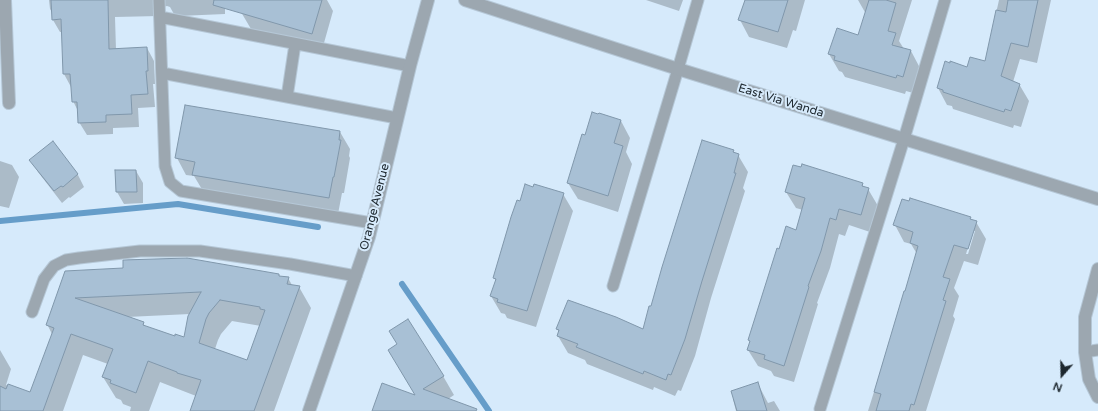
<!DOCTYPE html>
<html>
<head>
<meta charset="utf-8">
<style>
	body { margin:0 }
	#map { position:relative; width:1098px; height:411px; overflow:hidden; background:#d6eafb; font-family:"Varela Round",sans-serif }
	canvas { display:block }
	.north { position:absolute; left:1042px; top:355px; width:40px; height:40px; -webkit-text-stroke:3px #d6eafb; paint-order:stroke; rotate:200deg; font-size:11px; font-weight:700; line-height:16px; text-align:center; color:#1d272e }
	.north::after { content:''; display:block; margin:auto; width:14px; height:18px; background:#1d272e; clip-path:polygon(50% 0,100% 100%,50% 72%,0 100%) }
</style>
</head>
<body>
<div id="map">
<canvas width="1098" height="411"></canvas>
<div class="north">N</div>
</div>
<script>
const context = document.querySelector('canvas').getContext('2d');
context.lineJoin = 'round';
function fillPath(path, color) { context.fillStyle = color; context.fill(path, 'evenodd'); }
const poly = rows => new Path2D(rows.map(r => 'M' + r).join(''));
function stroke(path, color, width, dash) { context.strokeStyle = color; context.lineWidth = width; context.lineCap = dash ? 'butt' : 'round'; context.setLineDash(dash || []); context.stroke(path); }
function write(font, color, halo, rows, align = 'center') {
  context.font = font + ' "Varela Round",sans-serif'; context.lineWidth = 4; context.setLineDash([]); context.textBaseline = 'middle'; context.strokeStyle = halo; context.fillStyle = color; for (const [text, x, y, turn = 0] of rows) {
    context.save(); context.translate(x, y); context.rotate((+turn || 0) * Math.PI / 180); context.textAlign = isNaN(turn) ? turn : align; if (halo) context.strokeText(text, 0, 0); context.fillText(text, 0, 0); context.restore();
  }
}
fillPath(poly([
	[49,0,225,0,225,14,179,16,175,16,170,7,167,6,163,7,159,16,115,17,116,50,147,48,154,61,155,84,153,84,155,107,138,108,139,127,113,128,113,134,87,135,79,122,78,111,73,101,71,87,64,74,63,32,60,32,53,20,53,14,50,9],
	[245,0,327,0,333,11,322,50,251,29,241,12],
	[646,0,683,0,679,11],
	[746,0,805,0,796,31,793,30,787,48,749,37,740,20],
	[858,0,912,0,899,41,904,49,911,51,920,68,913,93,906,91,905,94,845,77,842,72,839,71,829,54,859,36,866,14],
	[999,0,1051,0,1037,63,1020,59,1013,82,1019,84,1029,101,1021,127,1014,125,1013,128,953,109,952,106,947,105,938,88,968,69,985,63],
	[185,106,340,132,350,149,349,156,350,158,344,193,342,193,338,214,203,191,194,176,186,175,177,158],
	[621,121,630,138,626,152,632,164,618,212,578,199,568,183],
	[53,142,78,175,84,187,70,198,69,197,62,203,38,172,31,160],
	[733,150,735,154,738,155,748,172,743,188,745,191,711,298,695,356,681,391,678,390,675,396,654,387,653,390,587,364,585,360,568,353,558,336,559,332,557,329,644,330,652,307],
	[0,161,12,165,19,177,9,208,0,206],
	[136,171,143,183,143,203,124,204,117,192],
	[862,184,864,188,868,189,878,206,870,232,849,225,845,236,839,234,830,268,817,303,818,304,794,382,774,376,771,371,758,366,748,350,750,343,749,340,779,250,796,231,803,210,796,208,786,192],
	[534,188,563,194,573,211,536,327,507,318,505,314,501,313,491,296,496,281,494,277,521,202],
	[970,218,972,221,976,222,986,239,978,265,964,261,954,288,959,296,953,316,955,319,926,411,868,411,917,254,911,244,904,242,895,225],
	[973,231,975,231,968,254,966,254],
	[65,272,279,275,280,277,288,278,292,285,299,287,311,308,274,411,191,411,196,396,160,382,149,411,130,411,131,407,123,404,121,400,116,398,103,377,108,364,83,355,63,411,0,411,0,350,11,369,6,385,31,394,52,334,47,324],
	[190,314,185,338,175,337,145,327,143,323,127,317],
	[232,321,261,326,248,361,215,349,218,340,221,334],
	[400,370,443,376,454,395,448,399,455,411,372,411,416,396],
	[758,384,768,403,774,401,780,411,736,411,733,399]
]), '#0003');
stroke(poly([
	[0,221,178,204,318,227],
	[402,284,489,411]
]), '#669dc9', 6);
const building = poly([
	[51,0,108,0,109,49,147,47,148,71,146,71,148,94,131,95,132,114,106,115,106,122,78,123,77,102,72,102,70,74,63,74,61,19,52,20,51,0],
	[214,0,322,0,312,34,213,5,214,0],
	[745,0,788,0,778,32,738,20,745,0],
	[869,0,886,0,896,3,888,31,896,33,892,45,911,50,903,77,897,75,896,78,834,60,835,56,828,54,837,28,858,35,869,0],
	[1008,0,1038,0,1028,47,1011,43,1001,76,1020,84,1011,111,1005,109,1004,112,979,104,943,92,943,90,937,88,945,61,950,63,950,61,967,67,970,57,985,61,996,10,1006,12,1008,0],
	[185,105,340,131,339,140,341,140,334,177,333,177,329,198,192,175,195,162,175,158,185,105],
	[592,112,598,114,599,113,621,120,614,143,623,146,608,196,567,183,582,134,585,135,592,112],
	[702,140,734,150,733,152,739,154,734,173,736,173,702,281,685,339,671,375,668,374,666,380,644,371,643,374,576,347,578,344,557,336,559,330,556,329,568,300,616,317,643,329,649,306,651,306,662,267,702,140],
	[53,141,78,174,63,187,61,186,54,191,29,160,53,141],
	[802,164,863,183,862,186,869,188,861,215,839,209,836,220,830,218,821,251,808,286,809,287,784,366,764,359,765,355,747,350,750,341,748,340,777,248,779,249,786,226,796,230,805,198,785,192,793,165,801,167,802,164],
	[115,170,136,170,137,192,116,192,115,170],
	[525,184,533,187,534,184,564,193,527,311,497,302,498,299,490,296,496,279,493,278,511,217,517,200,520,201,525,184],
	[910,198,971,217,970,219,977,221,968,249,954,245,943,277,950,279,943,300,946,301,914,405,911,404,909,411,876,411,881,394,874,392,904,291,905,291,918,246,910,243,913,232,893,225,902,199,909,201,910,198],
	[187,258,279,274,279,276,289,277,287,284,300,286,254,411,190,411,201,380,177,373,177,372,148,361,136,393,110,383,111,380,102,377,113,349,71,334,43,411,0,411,0,386,6,389,8,384,30,392,54,328,46,325,65,271,123,268,123,260,187,258],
	[201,292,188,316,184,337,175,334,175,336,143,325,144,322,75,298,201,292],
	[220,300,260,307,260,309,265,310,247,360,199,343,206,319,209,313,220,300],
	[408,319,444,376,423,389,477,409,476,411,372,411,382,383,415,395,388,350,397,344,389,331,408,319],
	[758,382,767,411,737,411,731,391,758,382]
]);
fillPath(building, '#a8c0d5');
stroke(building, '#8097ab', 1);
const service = poly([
	[159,0,165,166,170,182,181,191,372,223],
	[160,17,410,66],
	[162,73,397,118],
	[287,97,295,44],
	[613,286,678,69,698,0],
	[32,312,44,279,54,266,66,260,79,258,140,251,200,251,290,264,356,276],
	[1085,352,1098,350],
	[820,409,904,139,945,0]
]);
const minor = poly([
	[5,0,9,103],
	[465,0,678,69,1098,199],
	[1098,269,1085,317,1085,352,1089,379,1098,397]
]);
const tertiary = poly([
	[309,411,369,237,410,66,428,0]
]);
stroke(service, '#b5c7d6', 13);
stroke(minor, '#b5c7d6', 14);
stroke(tertiary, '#b5c7d6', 14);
stroke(service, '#9ca7b0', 11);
stroke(minor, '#9ca7b0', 12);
stroke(tertiary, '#9ca7b0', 12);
write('12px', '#1d272e', '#d6eafb', [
	["East Via Wanda",781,101,17],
	["Orange Avenue",375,207,-76]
]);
</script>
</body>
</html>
